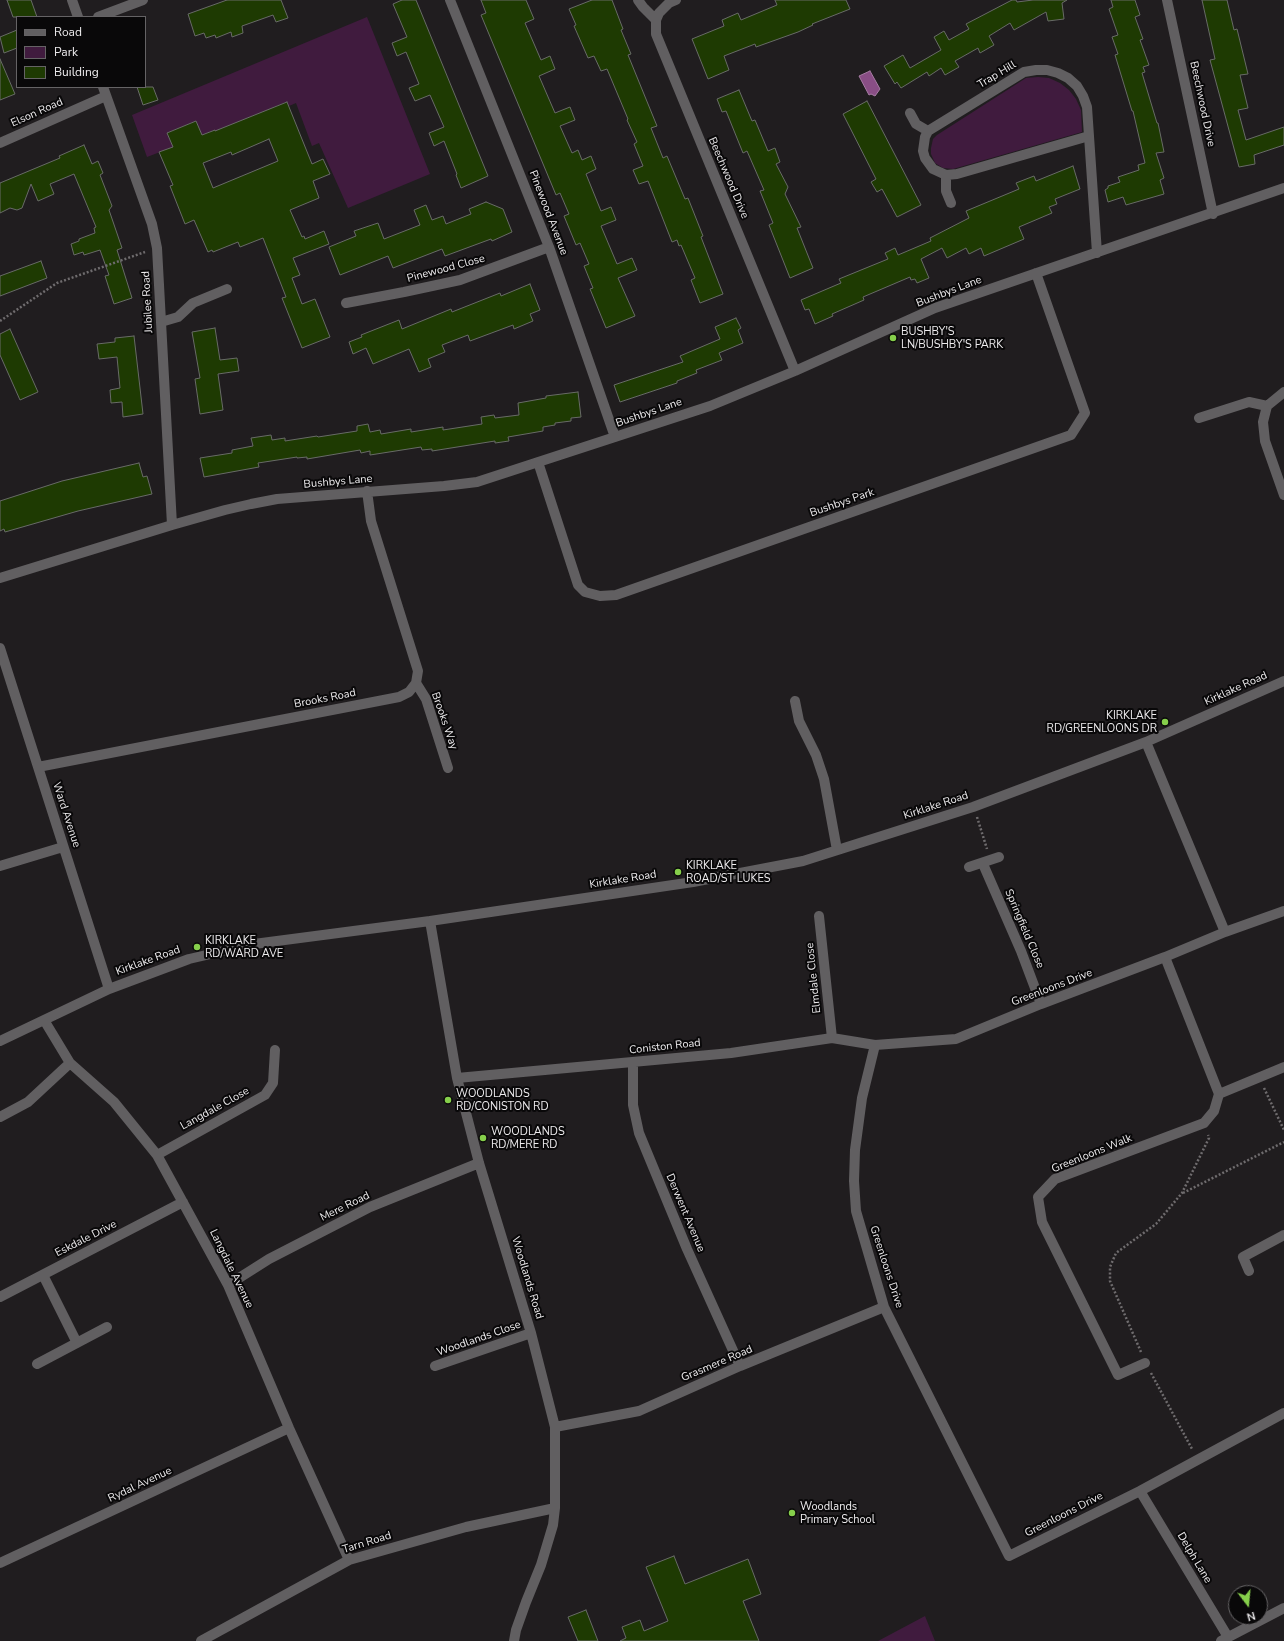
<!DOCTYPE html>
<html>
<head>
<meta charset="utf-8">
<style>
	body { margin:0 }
	#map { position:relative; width:1284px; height:1641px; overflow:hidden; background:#201d1f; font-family:"Nunito Sans",sans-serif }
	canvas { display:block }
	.legend { position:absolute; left:16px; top:16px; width:130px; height:72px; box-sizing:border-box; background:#090809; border:1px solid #656365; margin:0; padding:5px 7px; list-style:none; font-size:12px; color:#eeecee }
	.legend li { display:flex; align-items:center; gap:8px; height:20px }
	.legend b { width:20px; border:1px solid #656365 }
	.north { position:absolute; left:1228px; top:1585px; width:40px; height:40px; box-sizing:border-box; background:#090809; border:1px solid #656365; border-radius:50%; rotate:164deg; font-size:11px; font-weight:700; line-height:16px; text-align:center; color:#eeecee }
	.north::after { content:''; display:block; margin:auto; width:14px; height:18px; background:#86cf4b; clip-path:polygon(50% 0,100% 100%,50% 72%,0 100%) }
</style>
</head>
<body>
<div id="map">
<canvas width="1284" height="1641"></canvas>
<ul class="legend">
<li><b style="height:5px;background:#615f61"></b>Road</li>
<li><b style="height:11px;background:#401b3e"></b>Park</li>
<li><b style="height:11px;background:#1e3a02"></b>Building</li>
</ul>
<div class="north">N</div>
</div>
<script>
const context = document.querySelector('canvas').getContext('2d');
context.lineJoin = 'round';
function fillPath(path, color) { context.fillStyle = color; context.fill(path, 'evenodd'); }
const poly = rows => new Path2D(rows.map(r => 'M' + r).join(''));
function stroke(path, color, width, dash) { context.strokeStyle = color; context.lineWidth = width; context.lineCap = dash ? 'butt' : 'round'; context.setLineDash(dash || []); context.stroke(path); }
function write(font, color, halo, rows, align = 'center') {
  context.font = font + ' "Nunito Sans",sans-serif'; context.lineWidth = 4; context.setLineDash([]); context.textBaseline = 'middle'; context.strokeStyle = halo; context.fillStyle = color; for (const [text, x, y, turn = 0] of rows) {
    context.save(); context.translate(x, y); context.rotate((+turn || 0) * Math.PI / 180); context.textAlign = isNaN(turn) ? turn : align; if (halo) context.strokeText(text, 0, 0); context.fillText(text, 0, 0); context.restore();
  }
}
fillPath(poly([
	[367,17,430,174,348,208,319,143,312,146,296,103,289,106,286,102,274,107,275,112,254,115,217,136,214,130,197,137,196,121,167,133,173,147,147,157,132,115],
	[1038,77,1049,78,1060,83,1069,90,1076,99,1081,110,1082,132,953,169,943,168,935,163,931,154,931,148,933,139,937,135,1026,78],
	[925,1616,935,1641,878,1641]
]), '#401b3e');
const water = poly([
	[870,71,880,89,875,96,871,94,869,95,859,76,870,71]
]);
fillPath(water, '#894e85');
stroke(water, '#a77da4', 1);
const building = poly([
	[7,0,31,0,37,17,13,17,7,0],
	[227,0,281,0,288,18,276,22,273,15,242,26,243,33,232,37,231,32,216,38,215,35,206,38,204,33,195,36,188,14,227,0],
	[402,0,416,0,488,176,461,188,456,175,457,174,444,141,434,146,429,133,444,127,430,95,415,101,409,88,419,84,406,52,397,56,392,43,407,37,393,4,402,0],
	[481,0,526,0,534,19,525,23,541,60,550,56,555,69,539,76,555,113,570,107,575,120,560,126,572,153,578,150,582,160,591,156,596,169,586,174,601,211,611,207,616,220,601,226,617,264,632,258,637,270,618,278,635,316,606,328,590,289,593,288,584,266,589,264,580,243,576,245,564,216,569,214,560,193,556,195,481,15,486,13,481,0],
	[592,0,612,0,623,29,621,30,631,54,628,55,657,126,651,128,663,158,667,156,685,199,688,198,703,236,701,237,723,294,700,303,691,280,695,278,681,245,679,246,677,240,672,242,648,181,639,184,633,170,643,166,634,144,637,142,627,120,628,119,607,69,601,71,594,56,588,58,574,26,576,25,569,9,592,0],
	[775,0,846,0,850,9,812,24,813,25,798,32,756,47,755,44,724,56,729,70,708,79,692,39,724,26,722,20,738,13,741,20,777,5,775,0],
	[1012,0,1016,0,1017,2,1033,0,1067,0,1062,3,1064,19,1048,21,1046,12,1014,30,1010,23,989,36,994,45,980,53,978,48,955,61,959,67,945,75,941,68,929,76,927,72,901,88,897,82,895,84,884,66,903,55,910,68,941,50,934,37,944,31,949,40,969,29,966,24,1012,0],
	[1111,0,1135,0,1140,15,1135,17,1143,39,1140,40,1149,65,1143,67,1145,72,1142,73,1157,123,1158,123,1164,152,1156,153,1164,178,1160,180,1164,194,1126,205,1123,197,1108,202,1105,190,1108,188,1108,186,1120,182,1118,177,1139,170,1138,165,1145,163,1133,111,1132,111,1115,55,1118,54,1112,37,1118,35,1109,9,1113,7,1111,0],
	[1202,0,1227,0,1234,30,1237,29,1248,74,1240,75,1248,108,1238,110,1246,140,1284,127,1284,145,1254,155,1255,164,1239,167,1210,60,1215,59,1202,0],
	[17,30,17,48,4,53,0,37,17,30],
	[0,59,15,94,0,100,0,59],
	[137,87,153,87,158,100,143,105,137,87],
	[739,90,752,121,755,120,768,151,775,148,780,162,776,164,788,187,785,194,801,227,797,228,813,268,790,278,769,225,773,223,760,191,764,190,747,151,743,153,726,111,722,112,717,99,739,90],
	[867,101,921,205,897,217,882,189,877,192,871,182,876,179,843,114,867,101],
	[287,102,312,164,323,159,330,174,313,181,319,198,290,210,302,237,304,236,305,239,324,231,329,244,293,258,300,275,292,278,302,304,315,299,330,337,302,348,282,298,286,297,263,238,240,247,238,242,213,252,212,250,208,252,194,220,185,224,170,186,173,185,159,152,173,147,167,133,196,121,202,135,215,130,215,131,287,102],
	[269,139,278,161,213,188,203,163,231,152,232,155,269,139],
	[84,145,92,164,98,161,103,173,100,175,112,206,109,210,122,248,117,250,132,298,114,304,105,276,109,275,100,250,84,255,83,252,74,255,71,244,79,241,79,239,95,233,94,228,96,227,74,174,50,184,54,194,38,201,31,184,22,208,17,210,10,208,0,213,0,183,60,158,59,156,84,145],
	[1073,166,1080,189,1055,199,1057,204,1049,207,1052,213,1019,227,1024,239,984,256,981,248,969,254,966,248,947,258,942,248,921,259,929,278,917,283,915,279,911,280,910,277,863,297,864,300,832,314,833,316,815,324,809,309,805,310,801,300,841,283,839,279,888,259,885,253,895,248,898,255,931,241,930,238,969,218,966,211,1019,189,1016,183,1034,176,1036,181,1073,166],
	[486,202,503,209,512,232,492,241,491,239,445,256,442,249,393,268,388,256,340,275,329,247,356,236,354,231,378,223,384,239,420,225,414,210,426,205,432,220,443,216,446,224,471,214,469,209,486,202],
	[41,261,47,278,0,296,0,276,41,261],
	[530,284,540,310,530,314,533,321,514,329,513,325,470,341,468,335,442,345,445,352,428,359,431,367,419,372,409,349,373,364,366,348,353,354,349,342,362,337,361,335,399,320,402,329,451,309,452,312,500,293,501,296,530,284],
	[736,318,741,328,738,330,743,343,719,353,722,360,696,370,697,373,677,381,677,383,620,402,614,385,683,362,680,356,720,339,715,327,736,318],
	[215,328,220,360,237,358,239,371,218,374,223,410,200,414,195,379,200,378,192,332,215,328],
	[10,329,38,392,20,400,0,355,0,334,10,329],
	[134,336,143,414,123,417,122,402,111,403,110,390,120,388,117,357,99,359,97,344,115,342,115,338,134,336],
	[578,392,581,417,571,418,571,421,555,423,555,425,543,427,543,431,508,437,509,441,495,443,495,441,432,451,432,449,422,450,421,447,370,455,370,451,361,453,360,450,307,459,307,457,297,458,297,457,258,463,259,467,204,477,200,458,232,453,232,450,253,446,251,438,271,435,272,440,285,438,285,441,317,436,318,437,357,431,357,426,368,424,370,432,380,430,381,434,411,429,411,432,443,427,443,430,482,424,481,417,494,415,495,418,519,415,518,403,546,398,546,396,578,392],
	[139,463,143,477,147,476,152,494,78,511,5,532,4,529,0,531,0,501,62,481,139,463],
	[674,1556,685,1584,748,1559,761,1594,743,1601,759,1641,620,1641,626,1638,622,1627,640,1620,644,1631,668,1621,646,1567,674,1556],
	[586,1610,598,1641,578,1641,568,1617,586,1610]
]);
fillPath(building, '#1e3a02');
stroke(building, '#686b67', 1);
stroke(poly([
	[0,321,57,283,145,252],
	[977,817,987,849],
	[1264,1088,1284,1130],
	[1183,1193,1284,1142],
	[1141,1352,1110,1281,1110,1267,1116,1253,1156,1224,1182,1193,1209,1138,1208,1135],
	[1151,1373,1192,1449]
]), '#6f6c6e', 2.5, [2, 2]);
stroke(poly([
	[72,0,78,17],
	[450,0,549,247,615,437],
	[638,0,643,7,656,20],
	[676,0,669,3,659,13,656,20,656,34,795,371],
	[1167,0,1213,214],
	[98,17,143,0],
	[103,87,152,224,157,248,172,525],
	[910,113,916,124,928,131],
	[1089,136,957,174,946,175,933,169,925,158,923,151,925,137,928,131,1024,72,1036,70,1047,70,1058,73,1068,78,1077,86,1083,96,1087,107,1097,253],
	[0,143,106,96],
	[946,175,946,191,951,203],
	[346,303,404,292,460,280,549,247],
	[161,322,178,317,193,303,227,289],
	[1284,392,1267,406,1263,422,1265,441,1284,495],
	[1199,418,1249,402,1267,406],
	[538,462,578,585,585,592,600,596,616,595,1071,435,1085,413,1036,273],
	[0,578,172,525,225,510,251,504,277,499,444,486,477,482,710,406,795,371,935,308,1284,188],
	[0,648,109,989],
	[416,683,426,699,448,768],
	[795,701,799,721,816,755,824,779,837,850],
	[1146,742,1225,932],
	[38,767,399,697,409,692,416,683,418,671,371,521,367,491],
	[983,864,1021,951,1041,1004],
	[0,866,63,847],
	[969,867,999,857],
	[1284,911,1225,932,1165,957,1041,1004,956,1039,875,1045,862,1098,855,1150,854,1181,856,1211,884,1307,1009,1556,1140,1491,1284,1413],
	[819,916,832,1038],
	[430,921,457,1078,479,1163,531,1333,555,1427,555,1508,553,1525,541,1565,526,1602,516,1630,514,1641],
	[44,1020,70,1063,114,1102,157,1155,228,1285,289,1428,349,1560],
	[0,1041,109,989,189,959,254,944,430,921,693,882,803,861,973,807,1146,742,1284,681],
	[633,1062,633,1105,639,1133,687,1249,740,1366],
	[457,1078,731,1053,832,1038,875,1045],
	[1219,1094,1284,1067],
	[0,1117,28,1102,70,1063],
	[157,1155,265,1095,273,1083,275,1050],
	[1249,1271,1243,1257,1284,1235],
	[43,1275,77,1343],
	[228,1285,269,1259,370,1207,479,1163],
	[0,1297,183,1202],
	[1145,1363,1118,1375,1042,1222,1038,1197,1055,1179,1204,1123,1214,1111,1219,1094,1165,957],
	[37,1364,107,1327],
	[435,1366,531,1333],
	[555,1427,639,1411,740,1366,884,1307],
	[1140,1491,1228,1637],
	[0,1563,289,1428],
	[201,1641,349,1560,466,1527,555,1508],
	[1221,1641,1284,1608]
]), '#615f61', 10);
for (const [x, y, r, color] of [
	[893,338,4,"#86cf4b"],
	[1165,722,4,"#86cf4b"],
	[678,872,4,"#86cf4b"],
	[197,947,4,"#86cf4b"],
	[448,1100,4,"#86cf4b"],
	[483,1138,4,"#86cf4b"],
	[792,1513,4,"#86cf4b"]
]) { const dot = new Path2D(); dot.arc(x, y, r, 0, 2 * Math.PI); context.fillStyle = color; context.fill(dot); stroke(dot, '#090809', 1.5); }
write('11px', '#eeecee', '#090809', [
	["Trap Hill",997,75,-31],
	["Beechwood Drive",1202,104,78],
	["Elson Road",37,113,-24],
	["Beechwood Drive",728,178,67],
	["Pinewood Avenue",548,213,69],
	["Pinewood Close",446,269,-15],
	["Bushbys Lane",949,292,-21],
	["Jubilee Road",148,302,-93],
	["Bushbys Lane",649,413,-19],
	["Bushbys Lane",338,482,-5],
	["Bushbys Park",842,503,-19],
	["Kirklake Road",1236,689,-24],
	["Brooks Road",325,699,-11],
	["Brooks Way",444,721,71],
	["Kirklake Road",936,806,-18],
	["Ward Avenue",66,815,72],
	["Kirklake Road",623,880,-9],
	["Springfield Close",1024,929,67],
	["Kirklake Road",148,961,-20],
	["Elmdale Close",814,978,-96],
	["Greenloons Drive",1052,988,-21],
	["Coniston Road",665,1047,-6],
	["Langdale Close",215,1109,-29],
	["Greenloons Walk",1092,1154,-22],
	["Mere Road",345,1207,-26],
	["Derwent Avenue",685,1213,67],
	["Eskdale Drive",86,1239,-27],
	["Greenloons Drive",886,1267,72],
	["Langdale Avenue",231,1269,64],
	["Woodlands Road",527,1278,73],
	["Woodlands Close",479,1339,-19],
	["Grasmere Road",717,1364,-23],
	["Rydal Avenue",140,1485,-25],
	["Greenloons Drive",1064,1515,-27],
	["Tarn Road",367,1543,-17],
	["Delph Lane",1194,1558,59]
]);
write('11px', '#eeecee', '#090809', [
	["BUSHBY'S",901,332],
	["LN/BUSHBY'S PARK",901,345],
	["KIRKLAKE",1157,716,"right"],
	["RD/GREENLOONS DR",1157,729,"right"],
	["KIRKLAKE",686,866],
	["ROAD/ST LUKES",686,879],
	["KIRKLAKE",205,941],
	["RD/WARD AVE",205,954],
	["WOODLANDS",456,1094],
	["RD/CONISTON RD",456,1107],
	["WOODLANDS",491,1132],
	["RD/MERE RD",491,1145],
	["Woodlands",800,1507],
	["Primary School",800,1520]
], 'left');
</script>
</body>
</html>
